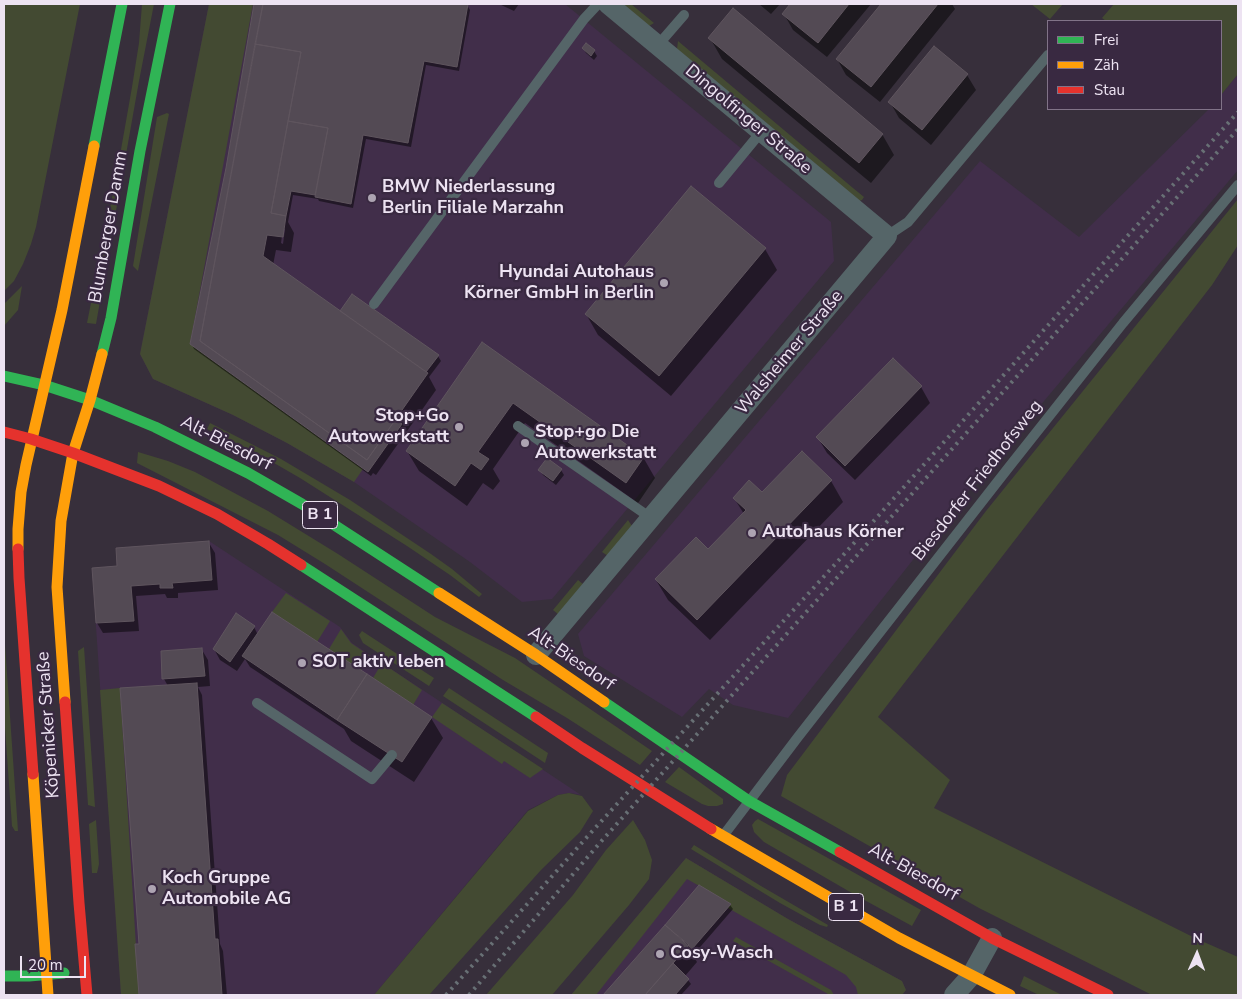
<!DOCTYPE html>
<html>
<head>
<meta charset="utf-8">
<style>
	body { margin:0 }
	#map { position:relative; width:1242px; height:999px; overflow:hidden; background:#372f3b; font-family:"Nunito Sans",sans-serif }
	canvas { display:block }
	.frame { position:absolute; inset:0; border:5px solid #ede3f2; pointer-events:none }
	.legend { position:absolute; left:1047px; top:20px; width:175px; height:90px; box-sizing:border-box; background:#392941; border:1px solid #817388; margin:0; padding:6px 9px; list-style:none; font-size:15px; color:#ede3f2 }
	.legend li { display:flex; align-items:center; gap:10px; height:25px }
	.legend b { width:25px; border:1px solid #817388 }
	.north { position:absolute; left:1172px; top:929px; width:50px; height:50px; -webkit-text-stroke:4px #392941; paint-order:stroke; rotate:2deg; font-size:14px; font-weight:700; line-height:20px; text-align:center; color:#ede3f2 }
	.north::after { content:''; display:block; margin:auto; width:18px; height:22px; background:#ede3f2; clip-path:polygon(50% 0,100% 100%,50% 72%,0 100%) }
	.scale { position:absolute; left:20px; top:956px; width:66px; height:22px; box-sizing:border-box; border:2px solid #ede3f2; border-top:0; padding-left:6px; font-size:15px; line-height:18px; white-space:nowrap; color:#ede3f2; -webkit-text-stroke:4px #392941; paint-order:stroke }
</style>
</head>
<body>
<div id="map">
<canvas width="1242" height="999"></canvas>
<div class="frame"></div>
<ul class="legend">
<li><b style="height:6px;background:#30b455"></b>Frei</li>
<li><b style="height:6px;background:#ff9f0a"></b>Zäh</li>
<li><b style="height:6px;background:#e5322d"></b>Stau</li>
</ul>
<div class="north">N</div>
<div class="scale">20 m</div>
</div>
<script>
const context = document.querySelector('canvas').getContext('2d');
context.lineJoin = 'round';
function fillPath(path, color) { context.fillStyle = color; context.fill(path, 'evenodd'); }
const poly = rows => new Path2D(rows.map(r => 'M' + r).join(''));
function stroke(path, color, width, dash) { context.strokeStyle = color; context.lineWidth = width; context.lineCap = dash ? 'butt' : 'round'; context.setLineDash(dash || []); context.stroke(path); }
function write(font, color, halo, rows, align = 'center') {
  context.font = font + ' "Nunito Sans",sans-serif'; context.lineWidth = 4.5; context.setLineDash([]); context.textBaseline = 'middle'; context.strokeStyle = halo; context.fillStyle = color; for (const [text, x, y, turn = 0] of rows) {
    context.save(); context.translate(x, y); context.rotate((+turn || 0) * Math.PI / 180); context.textAlign = isNaN(turn) ? turn : align; if (halo) context.strokeText(text, 0, 0); context.fillText(text, 0, 0); context.restore();
  }
}
fillPath(poly([
	[209,4,565,4,831,222,834,261,552,599,522,602,470,562,354,482,287,443,233,415,153,379,140,354],
	[1238,74,1238,170,950,513,788,718,733,705,709,689,682,717,584,656,578,634,980,161,1079,237,1209,109,1221,109,1221,95],
	[209,541,340,627,352,643,581,795,570,793,558,795,528,810,374,995,121,995,92,568,117,566,116,548],
	[686,858,788,919,902,981,906,990,902,995,571,995]
]), '#412e4a');
fillPath(poly([
	[4,4,80,4,36,227,31,244,23,264,14,281,4,291],
	[142,4,154,4,139,81,96,324,87,323,116,178,132,87,139,43],
	[209,4,253,4,190,344,363,469,354,482,287,443,233,415,153,379,140,354],
	[623,4,631,4,654,23,649,26],
	[1031,4,1063,4,1050,19],
	[1114,4,1238,4,1238,74,1221,95,1221,21,1106,21,1102,18],
	[678,41,853,188,864,197,862,200,859,201,677,49],
	[167,113,169,114,138,271,133,266,157,117],
	[1238,199,1238,245,1212,285,878,717,950,780,934,808,1197,939,1238,957,1238,995,1152,995,979,908,781,796,787,775,986,511],
	[22,286,18,310,4,326,4,304],
	[210,423,281,459,350,500,431,554,452,569,482,594,479,597,450,575,407,546,300,478,255,452,207,429],
	[138,452,168,461,195,472,268,511,338,554,435,617,515,658,652,751,640,765,567,718,503,680,325,564,278,535,137,463],
	[628,520,632,526,608,556,602,552],
	[578,580,583,584,559,615,553,610],
	[286,593,330,621,317,642,272,612],
	[341,629,351,643,370,656,361,671,329,649],
	[4,630,18,831,15,831,12,826,4,714],
	[362,631,434,678,429,686,363,643,359,635],
	[84,647,95,807,88,805,78,651],
	[382,663,422,690,413,705,373,678],
	[120,688,139,995,121,995,100,690],
	[449,688,548,753,545,763,443,696],
	[442,703,543,769,530,778,504,761,502,764,432,717],
	[679,767,723,799,723,804,717,806,708,806,702,804,665,782],
	[569,793,582,796,593,811,580,832,541,870,429,995,374,995,528,811,558,795],
	[758,819,921,910,912,926,857,896,764,842,754,832,752,825,755,821],
	[96,820,99,864,97,873,92,873,89,824],
	[633,820,645,840,652,860,649,879,629,905,552,995,486,995,573,895,606,850],
	[694,845,761,886,828,925,827,927,820,925,780,903,691,849],
	[686,858,788,919,902,981,906,990,902,995,858,995,856,987,846,975,728,908,731,904,687,879,596,995,571,995],
	[736,937,831,990,834,995,828,995,828,994,733,941],
	[1024,976,1062,995,1039,995,1020,986]
]), '#434a32');
fillPath(poly([
	[255,4,462,4,467,5,470,10,459,71,426,65,411,147,366,139,353,208,319,201,318,199,293,195,288,222,294,233,291,252,276,250,273,265,341,313,438,356,441,361,429,377,436,390,376,475,373,473,371,476,194,349,192,344,227,168],
	[283,229,285,229,283,244,281,243],
	[499,4,519,4,514,11],
	[759,4,780,4,771,14],
	[792,4,871,4,827,57,793,30,784,14],
	[882,4,952,4,955,9,880,102,846,75,837,59],
	[710,38,882,134,894,155,871,183,722,59],
	[586,44,594,51,597,56,594,60,586,53,583,48],
	[967,75,976,90,931,145,899,118,890,102],
	[765,249,777,270,671,396,598,335,586,314],
	[483,344,643,457,655,478,638,503,525,423,493,469,500,481,493,490,483,483,467,506,419,471,407,451],
	[921,387,930,403,855,480,827,453,818,438],
	[802,453,831,481,843,502,710,640,668,600,656,580,709,551,744,514,734,498,762,494],
	[540,470,561,470,564,475,556,485,543,475],
	[209,543,215,553,218,590,178,593,178,598,167,598,165,594,136,596,139,631,103,633,97,623,93,569,118,567],
	[254,627,258,635,431,718,443,738,414,782,351,741,344,729,250,667,245,659,237,671,220,660,214,649],
	[202,650,208,660,210,686,198,687,202,695,220,944,223,951,227,995,140,995,136,945,140,945,168,686,164,679],
	[730,905,733,909,695,953,688,947,697,962,685,976,691,984,681,995,604,995,666,925]
]), '#0007');
const building = poly([
	[254,4,263,4,200,341,367,460,396,419,402,424,368,472,190,344,226,168,254,4],
	[263,4,468,4,457,67,424,61,408,143,363,135,351,204,315,197,328,128,288,121,301,52,255,44,263,4],
	[790,4,849,4,818,43,782,14,790,4],
	[881,4,938,4,871,87,836,59,881,4],
	[733,8,883,134,859,163,708,38,733,8],
	[586,43,595,50,591,56,582,48,586,43],
	[255,44,301,52,271,213,286,216,283,237,267,235,263,256,428,373,367,460,200,341,255,44],
	[934,46,968,74,922,130,888,102,934,46],
	[288,121,328,128,315,195,291,191,286,216,271,213,288,121],
	[691,186,766,248,659,376,585,314,691,186],
	[352,294,439,355,426,372,340,311,352,294],
	[482,342,644,457,626,483,513,403,478,452,489,459,481,470,471,463,455,486,406,451,482,342],
	[893,358,922,386,845,466,816,437,893,358],
	[802,451,832,480,697,620,655,579,696,537,708,549,746,510,733,498,749,480,762,492,802,451],
	[547,458,562,469,553,481,538,470,547,458],
	[209,541,212,580,172,583,173,588,160,588,160,584,131,586,134,621,96,623,92,568,117,566,116,548,209,541],
	[272,612,367,674,337,720,242,656,272,612],
	[236,613,255,626,230,662,213,649,236,613],
	[202,648,205,676,162,679,161,651,202,648],
	[367,674,432,717,402,762,337,720,367,674],
	[197,683,215,939,218,939,222,995,139,995,135,944,139,944,120,688,197,683],
	[699,885,731,904,692,949,665,925,699,885],
	[665,925,689,945,645,995,603,995,665,925],
	[673,963,689,979,675,995,645,995,673,963]
]);
fillPath(building, '#534a54');
stroke(building, '#5f555e', 1);
stroke(poly([
	[658,45,684,15],
	[719,183,761,132],
	[887,236,908,222,1048,55],
	[374,304,584,19,598,4],
	[518,426,651,518],
	[257,703,372,779,392,755],
	[723,836,798,737,1009,467,1123,323,1238,185]
]), '#556568', 10);
stroke(poly([
	[536,655,887,236,608,4],
	[954,995,971,976,992,938]
]), '#556568', 20);
stroke(poly([
	[94,146,122,4],
	[102,354,111,318,140,151,170,4],
	[4,376,44,385,90,400,155,427,248,473,302,504,439,593],
	[301,565,536,717],
	[604,702,749,801,840,852],
	[4,976,29,976,64,973]
]), '#30b455', 11);
stroke(poly([
	[18,549,18,529,21,492,26,465,62,310,94,146],
	[439,593,536,655,604,702],
	[65,702,57,587,61,521,73,453,90,400,102,354],
	[33,774,48,995],
	[711,829,899,938,1010,995]
]), '#ff9f0a', 11);
stroke(poly([
	[4,432,31,439,73,453,159,486,217,514,268,544,301,565],
	[18,549,19,578,33,774],
	[65,702,79,903,87,995],
	[536,717,582,748,711,829],
	[840,852,992,938,1108,995]
]), '#e5322d', 11);
stroke(poly([
	[446,995,587,837,838,561,1238,112],
	[469,995,598,845,1238,129]
]), '#687075', 4, [2.5, 5]);
for (const [x, y, r, color] of [
	[372,198,5,"#ada4b2"],
	[664,283,5,"#ada4b2"],
	[459,427,5,"#ada4b2"],
	[525,443,5,"#ada4b2"],
	[752,533,5,"#ada4b2"],
	[302,663,5,"#ada4b2"],
	[152,889,5,"#ada4b2"],
	[660,954,5,"#ada4b2"]
]) { const dot = new Path2D(); dot.arc(x, y, r, 0, 2 * Math.PI); context.fillStyle = color; context.fill(dot); stroke(dot, '#392941', 2); }
for (const [x, y, w] of [
	[320,515,35],
	[846,907,35]
]) { const box = new Path2D(); box.roundRect(x - w / 2, y - 13.5, w, 27, 4); context.fillStyle = '#392941'; context.fill(box); stroke(box, '#ede3f2', 1); }
write('bold 16px', '#ede3f2', null, [
	["B 1",320,515],
	["B 1",846,907]
]);
write('18px', '#ede3f2', '#392941', [
	["Dingolfinger Straße",748,120,40],
	["Blumberger Damm",109,227,-80],
	["Walsheimer Straße",790,353,-50],
	["Alt-Biesdorf",226,444,27],
	["Biesdorfer Friedhofsweg",978,481,-52],
	["Alt-Biesdorf",571,659,34],
	["Köpenicker Straße",49,725,-94],
	["Alt-Biesdorf",913,873,29]
]);
write('bold 18px', '#ede3f2', '#392941', [
	["BMW Niederlassung",382,188],
	["Berlin Filiale Marzahn",382,209],
	["Hyundai Autohaus",654,273,"right"],
	["Körner GmbH in Berlin",654,294,"right"],
	["Stop+Go",449,417,"right"],
	["Autowerkstatt",449,438,"right"],
	["Stop+go Die",535,433],
	["Autowerkstatt",535,454],
	["Autohaus Körner",762,533],
	["SOT aktiv leben",312,663],
	["Koch Gruppe",162,879],
	["Automobile AG",162,900],
	["Cosy-Wasch",670,954]
], 'left');
</script>
</body>
</html>
